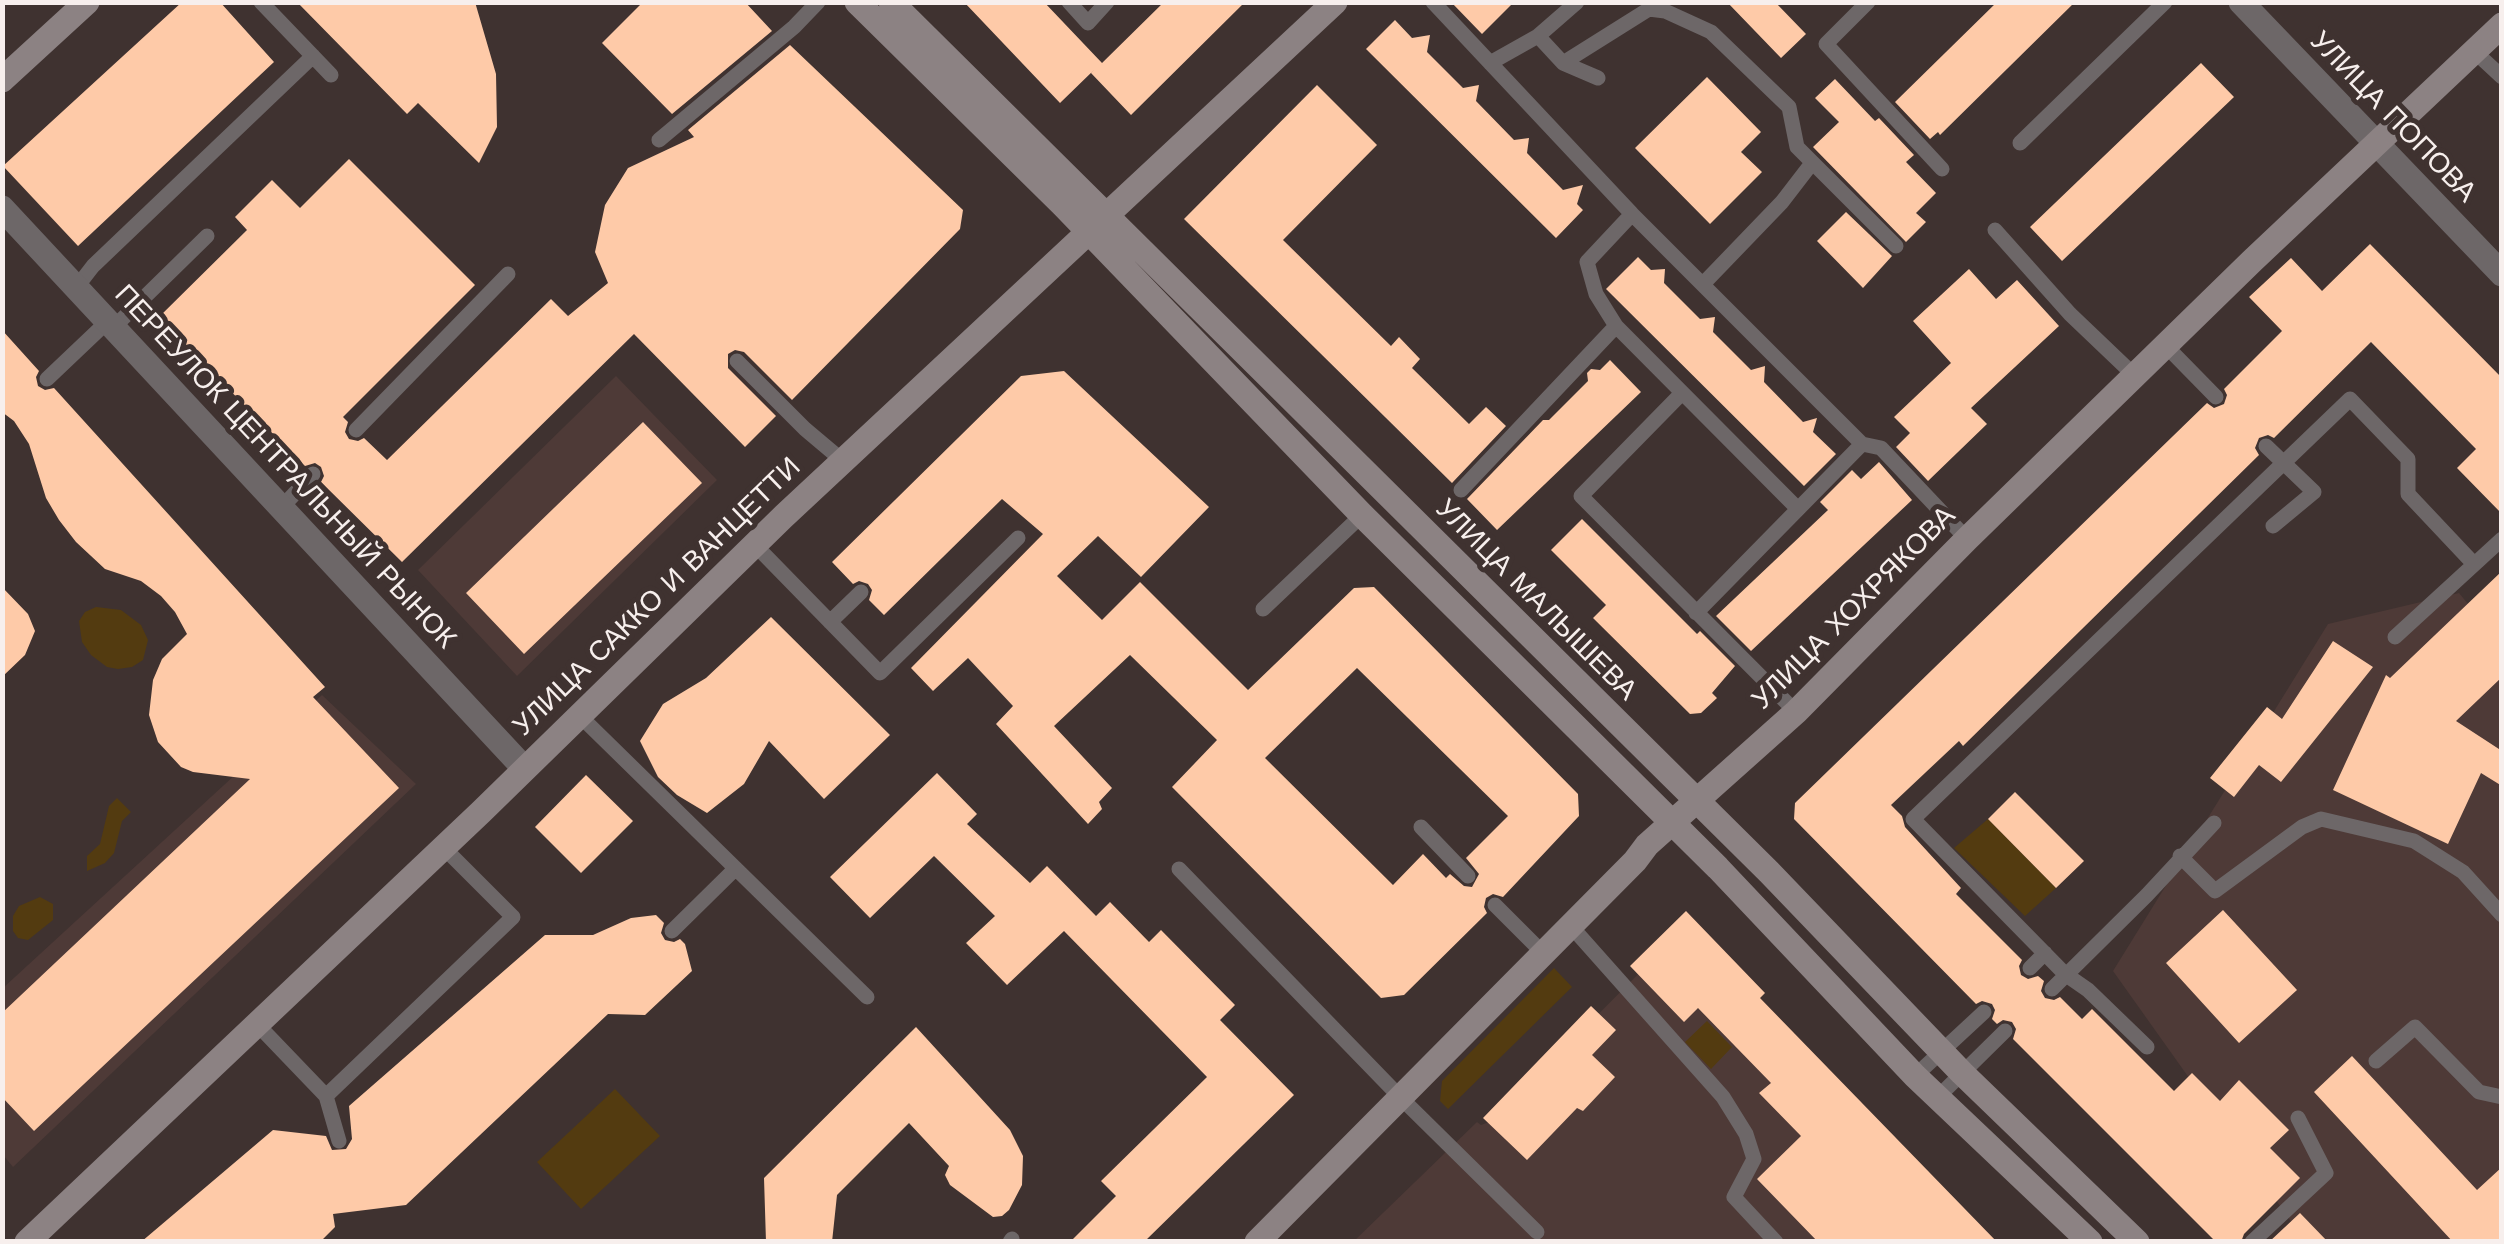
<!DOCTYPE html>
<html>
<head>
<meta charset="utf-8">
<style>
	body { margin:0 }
	#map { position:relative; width:2504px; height:1244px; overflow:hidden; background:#3f3230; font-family:"Work Sans",sans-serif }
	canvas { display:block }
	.frame { position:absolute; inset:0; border:5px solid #f7efed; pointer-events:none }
</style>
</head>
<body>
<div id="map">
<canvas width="2504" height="1244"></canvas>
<div class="frame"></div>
</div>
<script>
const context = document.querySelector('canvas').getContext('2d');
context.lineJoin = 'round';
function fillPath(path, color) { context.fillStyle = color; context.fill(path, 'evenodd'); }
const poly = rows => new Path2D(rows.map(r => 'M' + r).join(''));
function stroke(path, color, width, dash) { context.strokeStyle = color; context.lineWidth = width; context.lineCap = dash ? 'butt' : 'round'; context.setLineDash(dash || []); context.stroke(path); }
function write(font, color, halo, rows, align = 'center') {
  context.font = font + ' "Work Sans",sans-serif'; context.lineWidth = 10; context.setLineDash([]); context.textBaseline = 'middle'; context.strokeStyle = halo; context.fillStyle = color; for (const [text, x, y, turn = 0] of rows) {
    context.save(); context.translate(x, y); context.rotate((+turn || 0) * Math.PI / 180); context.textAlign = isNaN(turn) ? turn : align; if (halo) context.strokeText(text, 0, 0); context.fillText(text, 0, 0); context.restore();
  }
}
fillPath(poly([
	[616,376,717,480,517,676,418,570],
	[2459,593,2501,644,2501,1241,2305,1241,2113,971,2328,624],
	[322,695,416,784,13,1167,3,1155,3,988],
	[1675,937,1967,1242,1353,1242,1477,1122,1481,1125,1492,1121]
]), '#4e3a37');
fillPath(poly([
	[96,607,121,610,141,625,148,640,143,660,132,667,118,669,107,667,91,655,82,642,79,621,85,612],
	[117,798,131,812,122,821,114,853,105,863,87,871,87,856,100,844,109,806],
	[1988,819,2056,888,2025,916,1954,848],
	[40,897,53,904,53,920,28,940,18,938,13,931,13,916,19,906],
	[1554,968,1572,987,1448,1109,1440,1101,1442,1081],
	[1707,1021,1732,1047,1711,1069,1685,1042],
	[615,1089,660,1136,581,1209,537,1162]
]), '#533b10');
fillPath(poly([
	[182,2,220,2,274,62,78,246,3,166],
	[297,2,475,2,496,74,497,127,479,163,418,103,407,114],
	[643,2,745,2,772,31,672,114,602,43],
	[964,2,1044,2,1102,63,1164,2,1245,2,1131,115,1091,73,1095,69,1060,103],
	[1451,2,1514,2,1482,34],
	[1727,2,1775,2,1806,34,1781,58],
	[1997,2,2075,2,1940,135,1938,132,1930,139,1895,102],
	[1395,20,1412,38,1430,35,1427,52,1463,88,1479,85,1476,101,1514,140,1529,138,1527,153,1563,190,1583,185,1577,204,1583,210,1556,238,1366,49],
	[790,45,963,210,960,229,792,400,744,352,735,350,728,354,728,368,776,416,745,447,634,334,402,562,321,482,324,476,321,467,315,463,305,466,158,318,247,230,235,217,272,180,300,208,349,159,475,285,343,417,348,422,345,432,349,439,358,441,364,438,387,460,551,299,568,316,608,283,595,252,605,205,628,168,694,137,688,130],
	[2201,63,2234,97,2062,261,2030,227],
	[1707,77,1761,132,1741,152,1762,172,1710,224,1635,148],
	[1835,79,1875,121,1879,118,1914,155,1906,162,1936,193,1916,213,1926,222,1906,242,1813,147,1839,122,1815,98],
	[1317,85,1377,145,1283,240,1391,346,1399,337,1420,359,1412,368,1469,424,1486,407,1506,426,1452,483,1184,219],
	[1846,212,1892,256,1863,288,1817,241],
	[2370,244,2502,378,2502,514,2457,468,2476,449,2371,342,2274,438,2268,435,2259,438,2255,448,2259,455,1963,746,1959,741,1891,805,1902,816,1905,827,1961,888,1956,894,2022,960,2019,966,2021,975,2028,979,2038,976,2044,981,2041,991,2045,998,2054,1000,2060,997,2082,1019,2092,1009,2174,1091,2192,1073,2220,1101,2239,1080,2289,1130,2270,1148,2300,1178,2244,1234,2241,1242,2216,1242,2013,1039,2016,1029,2012,1022,2003,1020,1997,1024,1992,1019,1995,1010,1992,1004,1982,1001,1976,1004,1794,819,1795,803,2207,403,2214,408,2224,404,2227,395,2224,389,2282,331,2249,297,2291,258,2322,291],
	[1638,257,1651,270,1665,269,1664,283,1700,319,1715,317,1713,332,1751,370,1765,366,1764,382,1803,422,1817,418,1813,432,1836,454,1804,486,1606,289],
	[1969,269,1996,299,2017,280,2059,326,1971,408,1987,424,1928,481,1896,447,1910,433,1894,417,1951,363,1913,321],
	[2,330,39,371,36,377,38,386,45,390,54,388,325,687,313,697,399,788,34,1131,2,1097,2,1013,250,779,193,772,181,767,158,742,149,715,153,680,162,659,187,634,175,612,161,596,141,581,105,569,76,542,59,520,46,498,29,444,14,421,2,412],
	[1610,360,1641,392,1497,530,1467,499,1543,420,1549,420,1588,381,1587,373,1591,369,1600,370],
	[1064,371,1209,507,1141,577,1098,536,1057,576,1102,620,1140,582,1248,690,1354,588,1374,587,1578,794,1579,816,1503,897,1493,894,1486,898,1484,907,1487,913,1404,995,1381,998,1172,787,1217,740,1130,655,1054,726,1112,788,1099,802,1102,809,1088,824,996,724,1013,706,968,658,933,691,911,668,1043,534,1002,499,884,615,869,600,872,590,868,584,859,581,853,584,832,562,1021,376],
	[1357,668,1508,816,1466,858,1479,874,1472,887,1464,886,1450,874,1446,878,1423,854,1393,885,1265,758],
	[643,422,702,483,524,654,466,593],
	[1879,462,1912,500,1751,651,1716,616,1828,510,1820,502,1852,470,1861,479],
	[1582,519,1697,634,1700,631,1735,666,1712,693,1717,698,1701,713,1690,714,1593,618,1606,605,1551,550],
	[2502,571,2502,677,2456,721,2502,751,2502,786,2481,773,2448,844,2333,790,2386,675,2390,678],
	[2,587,28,614,35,631,25,655,2,677],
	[771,617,890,735,824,799,769,741,744,784,707,813,677,795,658,777,640,741,663,704,706,678],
	[2333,641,2373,667,2281,782,2259,765,2234,797,2210,778,2267,707,2282,719],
	[937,773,977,814,967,824,1030,883,1047,866,1096,916,1110,902,1149,942,1161,930,1235,1005,1220,1020,1294,1095,1144,1242,1070,1242,1116,1196,1101,1181,1207,1077,1064,931,1007,985,966,943,995,916,934,856,870,918,830,877],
	[586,775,633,821,581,873,535,827],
	[2015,792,2084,861,2056,888,1988,819],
	[2223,910,2297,990,2239,1043,2166,963],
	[1686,911,1765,993,1760,998,1997,1242,1818,1242,1757,1179,1801,1136,1759,1093,1771,1083,1698,1008,1684,1022,1630,966],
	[656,915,664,923,661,933,665,940,674,942,680,939,685,944,692,971,645,1015,608,1014,406,1205,333,1214,335,1227,320,1242,141,1242,273,1130,326,1136,332,1150,346,1149,352,1139,349,1106,545,935,593,935,631,918],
	[1591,1006,1616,1030,1592,1055,1615,1077,1583,1111,1577,1108,1527,1160,1483,1118],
	[916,1027,1010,1130,1023,1156,1022,1185,1009,1210,1002,1216,993,1217,950,1185,945,1175,949,1166,909,1123,837,1195,832,1242,766,1242,764,1178],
	[2352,1056,2477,1190,2502,1167,2502,1242,2453,1242,2314,1092],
	[2300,1213,2328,1242,2269,1242]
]), '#fecaa8');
stroke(poly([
	[261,2,331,75],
	[1069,2,1088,23,1107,2],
	[1433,2,1632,214,1862,444],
	[1868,2,1826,44,1942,169],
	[1538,36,1563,63,1598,78],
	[2474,51,2502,77],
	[1490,63,1538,36,1577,2],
	[1563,63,1649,9,1665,11,1711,32,1789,107,1797,147,1896,246],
	[659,140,794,27,818,2],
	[2020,143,2165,2],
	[1632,214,1587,262,1596,294,1616,326,1797,508],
	[1995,230,2070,314,2135,376],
	[1704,283,1782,202,1812,163],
	[76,288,93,266,313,56],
	[113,328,207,236],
	[2167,347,2216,397],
	[737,361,805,429,843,461],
	[47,379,107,322],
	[1681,394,1581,496,1796,712],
	[356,430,508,274],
	[2266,446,2314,492,2273,526],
	[1461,490,1616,326],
	[282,507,313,474],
	[755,545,880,673,1018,538],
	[1263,609,1362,515],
	[1696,613,1862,444,1881,448,1967,539],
	[830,622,861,592],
	[2395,637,2502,539],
	[579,715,867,997],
	[1421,827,1468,876],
	[2180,856,2215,891,2302,827,2321,819,2414,841,2463,872,2502,915],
	[1179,869,1401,1098,1537,1232],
	[1495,905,1543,953],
	[1570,925,1723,1097,1746,1134,1754,1159,1734,1197,1776,1242],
	[672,931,735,869],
	[2030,968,2045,953],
	[2052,989,2147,895,2214,823],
	[255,1022,326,1096,513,917,443,847],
	[2147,1047,2088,990,2065,974,1913,819,2350,399,2408,459,2408,494,2473,563],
	[2376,1061,2415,1027,2479,1092,2502,1097],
	[1915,1076,1984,1012],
	[326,1096,339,1141],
	[1937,1098,2005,1031],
	[1010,1242,1012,1239],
	[2252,1242,2326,1173,2298,1118]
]), '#6d6768', 15);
stroke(poly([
	[2241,2,2502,274],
	[2,208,523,767]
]), '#6d6768', 25);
stroke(poly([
	[857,2,1063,205,1362,515,1718,868,1915,1076,2090,1242],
	[891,2,1769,872,1962,1073,2137,1242],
	[2,80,87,2],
	[27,1242,481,812,784,516,1335,2],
	[1257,1242,1635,861,1647,845,1796,712,1967,539,2252,261,2502,25]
]), '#8c8283', 25);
write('28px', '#f7efed', '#3f3230', [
	["УЛИЦА ПОПОВА",2393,117,46],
	["ПЕРЕУЛОК ЦЕНТРАЛЬНЫЙ РЫНОК",285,467,47],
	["УЛИЦА САККО И ВАНЦЕТТИ",657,597,-44],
	["УЛИЦА МАЛЫШЕВА",1536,600,45],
	["УЛИЦА ХОХРЯКОВА",1854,608,-45]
]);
</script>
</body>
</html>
